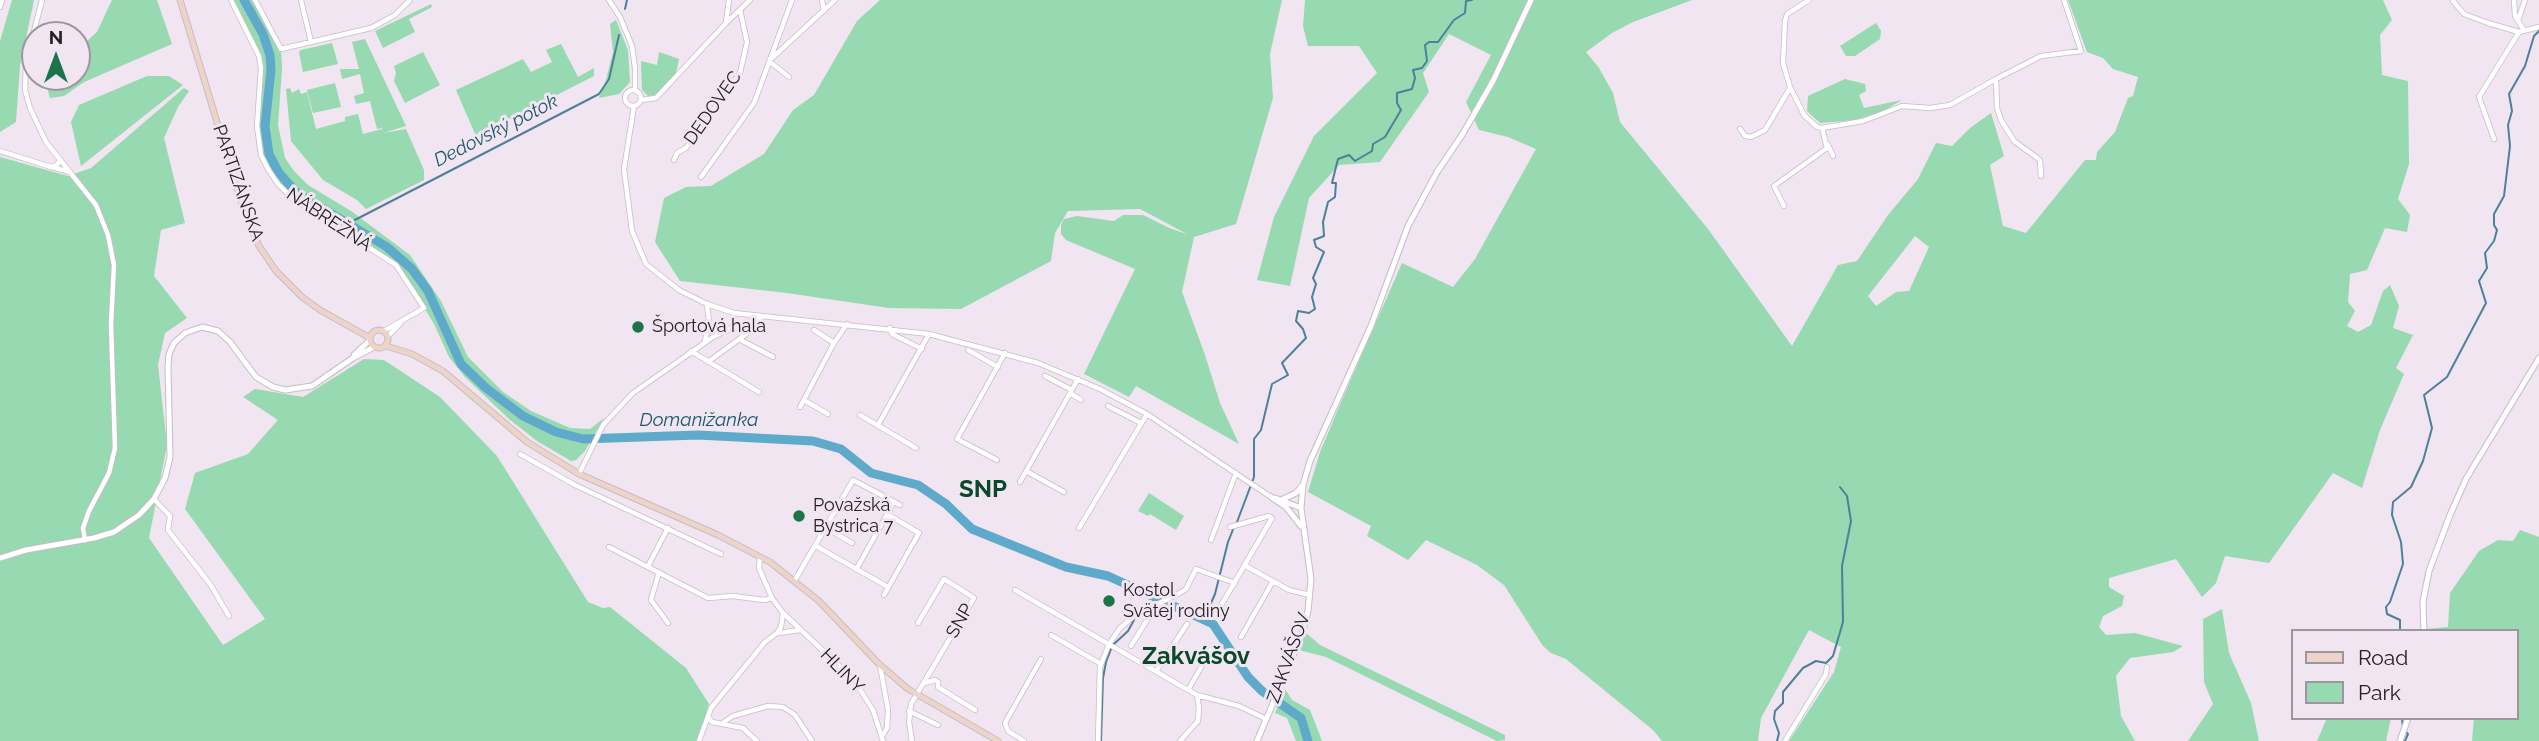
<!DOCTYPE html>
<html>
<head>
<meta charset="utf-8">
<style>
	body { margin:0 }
	#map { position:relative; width:2539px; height:741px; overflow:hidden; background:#f0e5f0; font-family:Raleway,sans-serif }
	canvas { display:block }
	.legend { position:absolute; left:2291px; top:629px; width:228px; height:91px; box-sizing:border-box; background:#f0e5f0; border:2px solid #9e969e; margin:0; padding:9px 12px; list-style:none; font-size:21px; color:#242024 }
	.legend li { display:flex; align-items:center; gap:14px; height:35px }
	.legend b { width:35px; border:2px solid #9e969e }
	.north { position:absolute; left:21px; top:21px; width:70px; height:70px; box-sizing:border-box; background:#f0e5f0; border:2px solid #9e969e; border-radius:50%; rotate:0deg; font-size:19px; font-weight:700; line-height:28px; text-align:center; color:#242024 }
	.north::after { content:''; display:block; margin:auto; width:24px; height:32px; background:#1c7448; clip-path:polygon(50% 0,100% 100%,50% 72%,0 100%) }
</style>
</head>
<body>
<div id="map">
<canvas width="2539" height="741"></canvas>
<ul class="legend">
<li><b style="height:9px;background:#ecd4c8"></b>Road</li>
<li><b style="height:19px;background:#97d9b0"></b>Park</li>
</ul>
<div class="north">N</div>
</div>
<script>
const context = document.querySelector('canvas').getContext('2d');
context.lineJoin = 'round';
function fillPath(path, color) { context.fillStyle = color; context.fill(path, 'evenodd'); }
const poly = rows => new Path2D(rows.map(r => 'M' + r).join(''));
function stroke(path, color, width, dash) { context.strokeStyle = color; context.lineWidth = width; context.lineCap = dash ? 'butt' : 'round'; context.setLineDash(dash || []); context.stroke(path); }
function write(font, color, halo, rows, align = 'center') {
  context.font = font + ' Raleway,sans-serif'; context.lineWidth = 6; context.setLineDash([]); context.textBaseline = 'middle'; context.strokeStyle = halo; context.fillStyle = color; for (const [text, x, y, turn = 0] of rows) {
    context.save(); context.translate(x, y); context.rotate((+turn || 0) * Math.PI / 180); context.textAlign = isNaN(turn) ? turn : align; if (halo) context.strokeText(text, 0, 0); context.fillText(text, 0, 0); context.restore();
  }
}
fillPath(poly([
	[12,0,34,0,20,66,16,122,0,132,0,41],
	[112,0,157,0,172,44,84,82,64,96,50,98,48,91,59,77,77,77,77,50,97,32],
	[231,0,255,0,281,49,282,69,278,125,285,158,294,171,308,185,351,211,410,255,441,301,468,357,503,392,531,411,570,428,590,429,604,418,585,451,576,460,571,461,537,441,509,419,465,377,449,357,434,324,400,268,292,198,278,184,261,155,257,126,259,56],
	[880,0,1282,0,1270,54,1273,98,1236,224,1194,237,1182,292,1205,355,1220,403,1239,444,1136,386,1129,397,1084,374,1135,269,1066,240,1061,234,1061,225,1064,219,1077,216,1114,221,1123,215,1143,215,1169,228,1187,234,1140,209,1068,211,1055,233,1051,261,961,309,889,308,787,293,680,281,655,242,664,198,686,187,711,186,764,154,793,110,814,95,857,21],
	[1305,0,1692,0,1633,22,1612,33,1586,52,1599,68,1613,93,1620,122,1708,229,1792,346,1838,265,1857,261,1888,215,1918,179,1936,143,1952,146,1970,128,1991,113,2004,156,1990,165,2003,226,2026,233,2085,160,2096,160,2097,152,2115,132,2128,98,2133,96,2138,77,2113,69,2103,58,2087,52,2068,0,2383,0,2392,20,2380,35,2382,75,2408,81,2409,164,2398,199,2410,215,2407,232,2385,228,2367,270,2350,274,2348,302,2355,311,2347,326,2358,332,2371,325,2383,291,2390,285,2399,306,2393,328,2413,335,2396,368,2404,374,2380,430,2362,488,2333,473,2269,563,2225,556,2216,583,2202,597,2176,559,2109,578,2109,587,2124,596,2122,606,2103,616,2099,627,2106,635,2135,633,2183,646,2173,652,2130,658,2116,676,2121,716,2135,741,1789,741,1834,672,1841,647,1809,630,1761,718,1758,741,1662,741,1653,730,1566,659,1551,653,1543,646,1504,585,1477,565,1426,540,1408,560,1367,536,1371,526,1308,492,1320,452,1342,400,1402,263,1453,287,1475,259,1536,149,1508,137,1479,130,1466,102,1491,55,1449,34,1423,73,1429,92,1380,162,1339,165,1309,198,1290,286,1257,280,1274,217,1314,136,1377,73,1359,46,1308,46,1303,26],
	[1915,236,1929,247,1909,291,1896,292,1876,306,1868,296],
	[431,4,432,7,409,19,415,32,383,48,375,31],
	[616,20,628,50,630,82,619,94,599,98,606,80,613,52,610,24],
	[1876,23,1881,31,1880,39,1855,56,1846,56,1840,46],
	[365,39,406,126,383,133,406,129,424,170,424,180,366,209,357,200,323,180,291,141,286,89,290,88,292,93,299,89,301,94,307,92,316,129,345,121,345,117,358,114,363,134,382,129,383,132,382,128,377,129,370,101,356,104,354,96,364,93,360,74,342,79,340,69,359,69,352,42],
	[332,43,338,64,303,72,299,52,301,50],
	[561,44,578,77,594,68,594,76,476,136,456,90,523,59,531,72,552,62,546,50],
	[423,52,440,85,405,103,394,81,396,73,394,66],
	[659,52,679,59,676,73,657,95,648,96,642,90,641,61,657,65],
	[147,76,169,76,183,85,81,166,71,122,79,105],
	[1845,79,1865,84,1866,91,1859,95,1864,108,1902,100,1883,111,1855,120,1820,123,1807,111,1808,96],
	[335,83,341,107,313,113,307,90],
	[184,88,189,91,178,107,164,138,185,223,161,230,154,276,187,318,165,333,158,365,167,445,149,538,223,645,265,619,185,509,195,473,248,454,278,420,243,397,255,389,303,397,364,359,384,360,440,397,497,456,588,602,603,608,610,607,686,668,709,704,698,741,0,741,0,157,68,176,91,168],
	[1149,493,1184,516,1176,530,1150,514,1148,516,1138,511],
	[2520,530,2539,537,2539,741,2472,741,2474,718,2516,718,2516,631,2426,631,2426,629,2448,627,2450,593,2479,551,2498,540,2513,541],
	[2222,609,2229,653,2251,703,2259,741,2188,741,2213,704,2204,682,2203,619],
	[1306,633,1320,645,1505,735,1505,740,1497,741,1326,657,1299,650],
	[1285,689,1292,700,1310,710,1322,741,1296,741,1287,718,1275,713],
	[2327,718,2391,718,2386,741,2317,741]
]), '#97d9b0');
stroke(poly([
	[625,9,627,0],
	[349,223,599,94,609,79,619,35],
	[1237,522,1254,477,1254,439,1261,430,1272,384,1288,375,1282,363,1306,338,1303,329,1296,321,1298,311,1309,313,1315,309,1312,297,1316,284,1313,278,1324,252,1316,247,1314,240,1324,236,1323,222,1328,202,1335,197,1336,183,1332,183,1338,159,1349,155,1355,161,1372,151,1373,144,1385,137,1401,110,1397,103,1397,93,1412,89,1415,78,1413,70,1422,68,1427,61,1425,45,1429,42,1438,42,1454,20,1465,13,1466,1,1472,0],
	[1128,585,1129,592],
	[1204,619,1215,594,1228,542,1234,527],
	[2400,631,2400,620,2387,614,2386,607,2390,602,2403,564,2401,542,2392,515,2393,502,2411,487,2423,461,2432,428,2424,395,2447,377,2486,303,2479,281,2487,268,2485,253,2494,241,2497,230,2494,225,2494,214,2504,196,2510,146,2508,125,2512,111,2509,94,2525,66,2534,36,2539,31],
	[1114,644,1128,631,1134,620],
	[2402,718,2403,728],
	[1101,741,1103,678,1106,662,1111,649],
	[1777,741,1779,733,1774,719,1775,711,1783,703,1783,692,1803,668,1816,661,1826,663,1833,656,1843,622,1842,566,1851,521,1847,496,1840,487],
	[2405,741,2408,734,2406,732]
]), '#4d8199', 2);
stroke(poly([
	[244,0,263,34,270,55,271,70,265,126,269,154,279,173,297,193,387,247,412,269,428,291,461,364,486,388,523,416,556,432,583,439,698,435,813,441,841,449,871,473,918,485,946,504,972,529,1066,567,1108,576,1213,624,1248,677,1262,691,1301,718,1308,741]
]), '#5faacb', 9);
const minor = poly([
	[42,0,26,63,25,90,30,108,46,142,96,205,108,235,114,265,111,324,115,448,109,473,89,511,83,528,85,540],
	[231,0,259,56,261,68,257,126,261,155,268,169,278,184,292,198,396,265,424,308,384,331],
	[255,0,281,49,371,28,395,15,410,0],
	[301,0,311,42],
	[609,0,620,17,632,46,635,68,635,90],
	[822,0,824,11],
	[1809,0,1787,14,1785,21,1783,63,1790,87,1804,115,1817,127,1822,128,1863,121,1902,106,1930,108,1950,105,1996,79,1997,108,2001,120,2014,141,2040,160,2041,176],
	[2514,0,2515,16,2524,30],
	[2453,1,2464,14,2488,23,2519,32,2539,27],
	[0,7,2,0],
	[2518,20,2525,0],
	[726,23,729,0],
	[772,58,835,0],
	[770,62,789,77],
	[1996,79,2041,56,2081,51,2064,0],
	'625 98a8 8 0 1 1 16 0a8 8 0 1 1-16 0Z',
	[641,100,656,98,725,24,750,0],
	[634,106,624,169,632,231,646,264,679,290,707,304,734,313,929,334,1038,363,1100,389,1147,414,1271,497],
	[1740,129,1745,136,1751,137,1765,130,1790,88],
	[2494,139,2479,97,2519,32],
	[1828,145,1833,156],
	[0,151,51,167,57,165,60,160],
	[674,160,677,153,686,148,740,73,747,42,740,10],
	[52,167,70,172],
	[701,177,754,103,792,0],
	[1784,206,1774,186,1827,148,1822,128],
	[890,328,892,334,922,349],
	[814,330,834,343],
	[388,336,400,324],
	[739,339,773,357],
	[705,341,709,321,707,305],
	[968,350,998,367],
	[691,351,759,392],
	[708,362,757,326,757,320],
	[1045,376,1072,390],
	[1070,393,1081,400],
	[804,400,828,414],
	[1108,406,1141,423],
	[800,407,834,343,847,324],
	[860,415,916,448],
	[878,425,929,334],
	[520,454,575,485,721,554],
	[997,460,957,439,1005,353],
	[1026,471,1064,492],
	[579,474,603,425,633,393,713,337,731,328,760,319],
	[1020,482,1078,379],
	[154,499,170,516,168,530,210,584,229,616],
	[826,528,852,543],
	[1079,528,1147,414],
	[1211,540,1236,473],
	[816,546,888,587],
	[609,547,708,598,733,596,764,600,772,598],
	[1244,565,1289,590,1310,595],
	[648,566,668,528],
	[857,568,894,502],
	[659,572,651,600,668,623],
	[795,580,853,480,900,505],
	[1015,590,1188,690],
	[884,595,919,533,887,514],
	[1219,609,1272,518,1269,516,1230,527],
	[783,613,854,680,873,710,883,741],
	[778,633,800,630],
	[1051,635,1101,664],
	[1241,637,1273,581],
	[1131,646,1147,620,1148,616,1145,610],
	[1211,650,1188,690,1197,695,1239,706,1266,719],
	[880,665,888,710,887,728,883,735],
	[1157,670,1187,624],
	[925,683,935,680,938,682,938,687,975,710],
	[909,711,938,725],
	[708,717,712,722,743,728,757,741],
	[724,722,733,716,768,706,783,707,795,715,812,741],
	[699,741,711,708,765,642,777,633,781,627,783,613,772,598,759,568,760,557],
	[912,741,909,722,911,704,974,598,944,579,918,623],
	[1024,741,1008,731,1005,723,1041,659],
	[1098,741,1100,667,1109,644,1120,628,1135,615,1180,593,1186,589,1196,569,1235,583],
	[1180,741,1198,721,1199,708,1197,695],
	[1785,741,1826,674,1827,667]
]);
const tertiary = poly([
	[354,355,370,340],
	[1271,497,1286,507,1301,526],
	[1275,498,1301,508],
	[1283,499,1296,493,1303,485],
	[0,558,26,550,94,538,114,532,139,515,154,499,165,478,170,457,168,368,169,354,174,343,185,333,202,327,218,331,230,342,256,377,273,387,285,390,312,386,353,358,374,347],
	[2424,631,2423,602,2429,571,2450,515,2466,479,2539,358],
	[1257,741,1301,637,1308,611,1311,579,1301,508,1303,485,1310,461,1371,326,1408,226,1437,172,1462,135,1493,81,1531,0],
	[2400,741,2408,718]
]);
const secondary = poly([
	[180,0,244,211,259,246,276,271,302,297,320,310,370,338],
	'370 339a9 9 0 1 1 18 0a9 9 0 1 1-18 0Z',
	[386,346,412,354,443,371,527,442,579,474,718,535,770,562,819,601,879,664,908,689,998,741]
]);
stroke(minor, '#c7bcc6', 6);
stroke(tertiary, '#c7bcc6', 7);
stroke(secondary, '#c7bcc6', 7);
stroke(minor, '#fff', 4.5);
stroke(tertiary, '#fff', 5);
stroke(secondary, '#ecd4c8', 5);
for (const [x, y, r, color] of [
	[638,327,7,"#1c7448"],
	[799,516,7,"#1c7448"],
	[1109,601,7,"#1c7448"]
]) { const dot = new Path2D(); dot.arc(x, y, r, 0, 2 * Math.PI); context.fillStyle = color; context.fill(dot); stroke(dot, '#f0e5f0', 2.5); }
write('18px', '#242024', '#f0e5f0', [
	["DEDOVEC",713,108,-55],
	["PARTIZÁNSKA",238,183,71],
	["NÁBREŽNÁ",329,220,34],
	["SNP",960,621,-60],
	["ZAKVÁŠOV",1289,658,-70],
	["HLINY",842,671,46]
]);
write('18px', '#242024', '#f0e5f0', [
	["Športová hala",652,327],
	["Považská",813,506],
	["Bystrica 7",813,527],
	["Kostol",1123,591],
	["Svätej rodiny",1123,612]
], 'left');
write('italic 19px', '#1c576f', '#f0e5f0', [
	["Dedovský potok",496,131,-27],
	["Domanižanka",699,420]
]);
write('bold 24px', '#09482a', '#f0e5f0', [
	["SNP",983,490],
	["Zakvášov",1196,657]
]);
</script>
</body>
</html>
